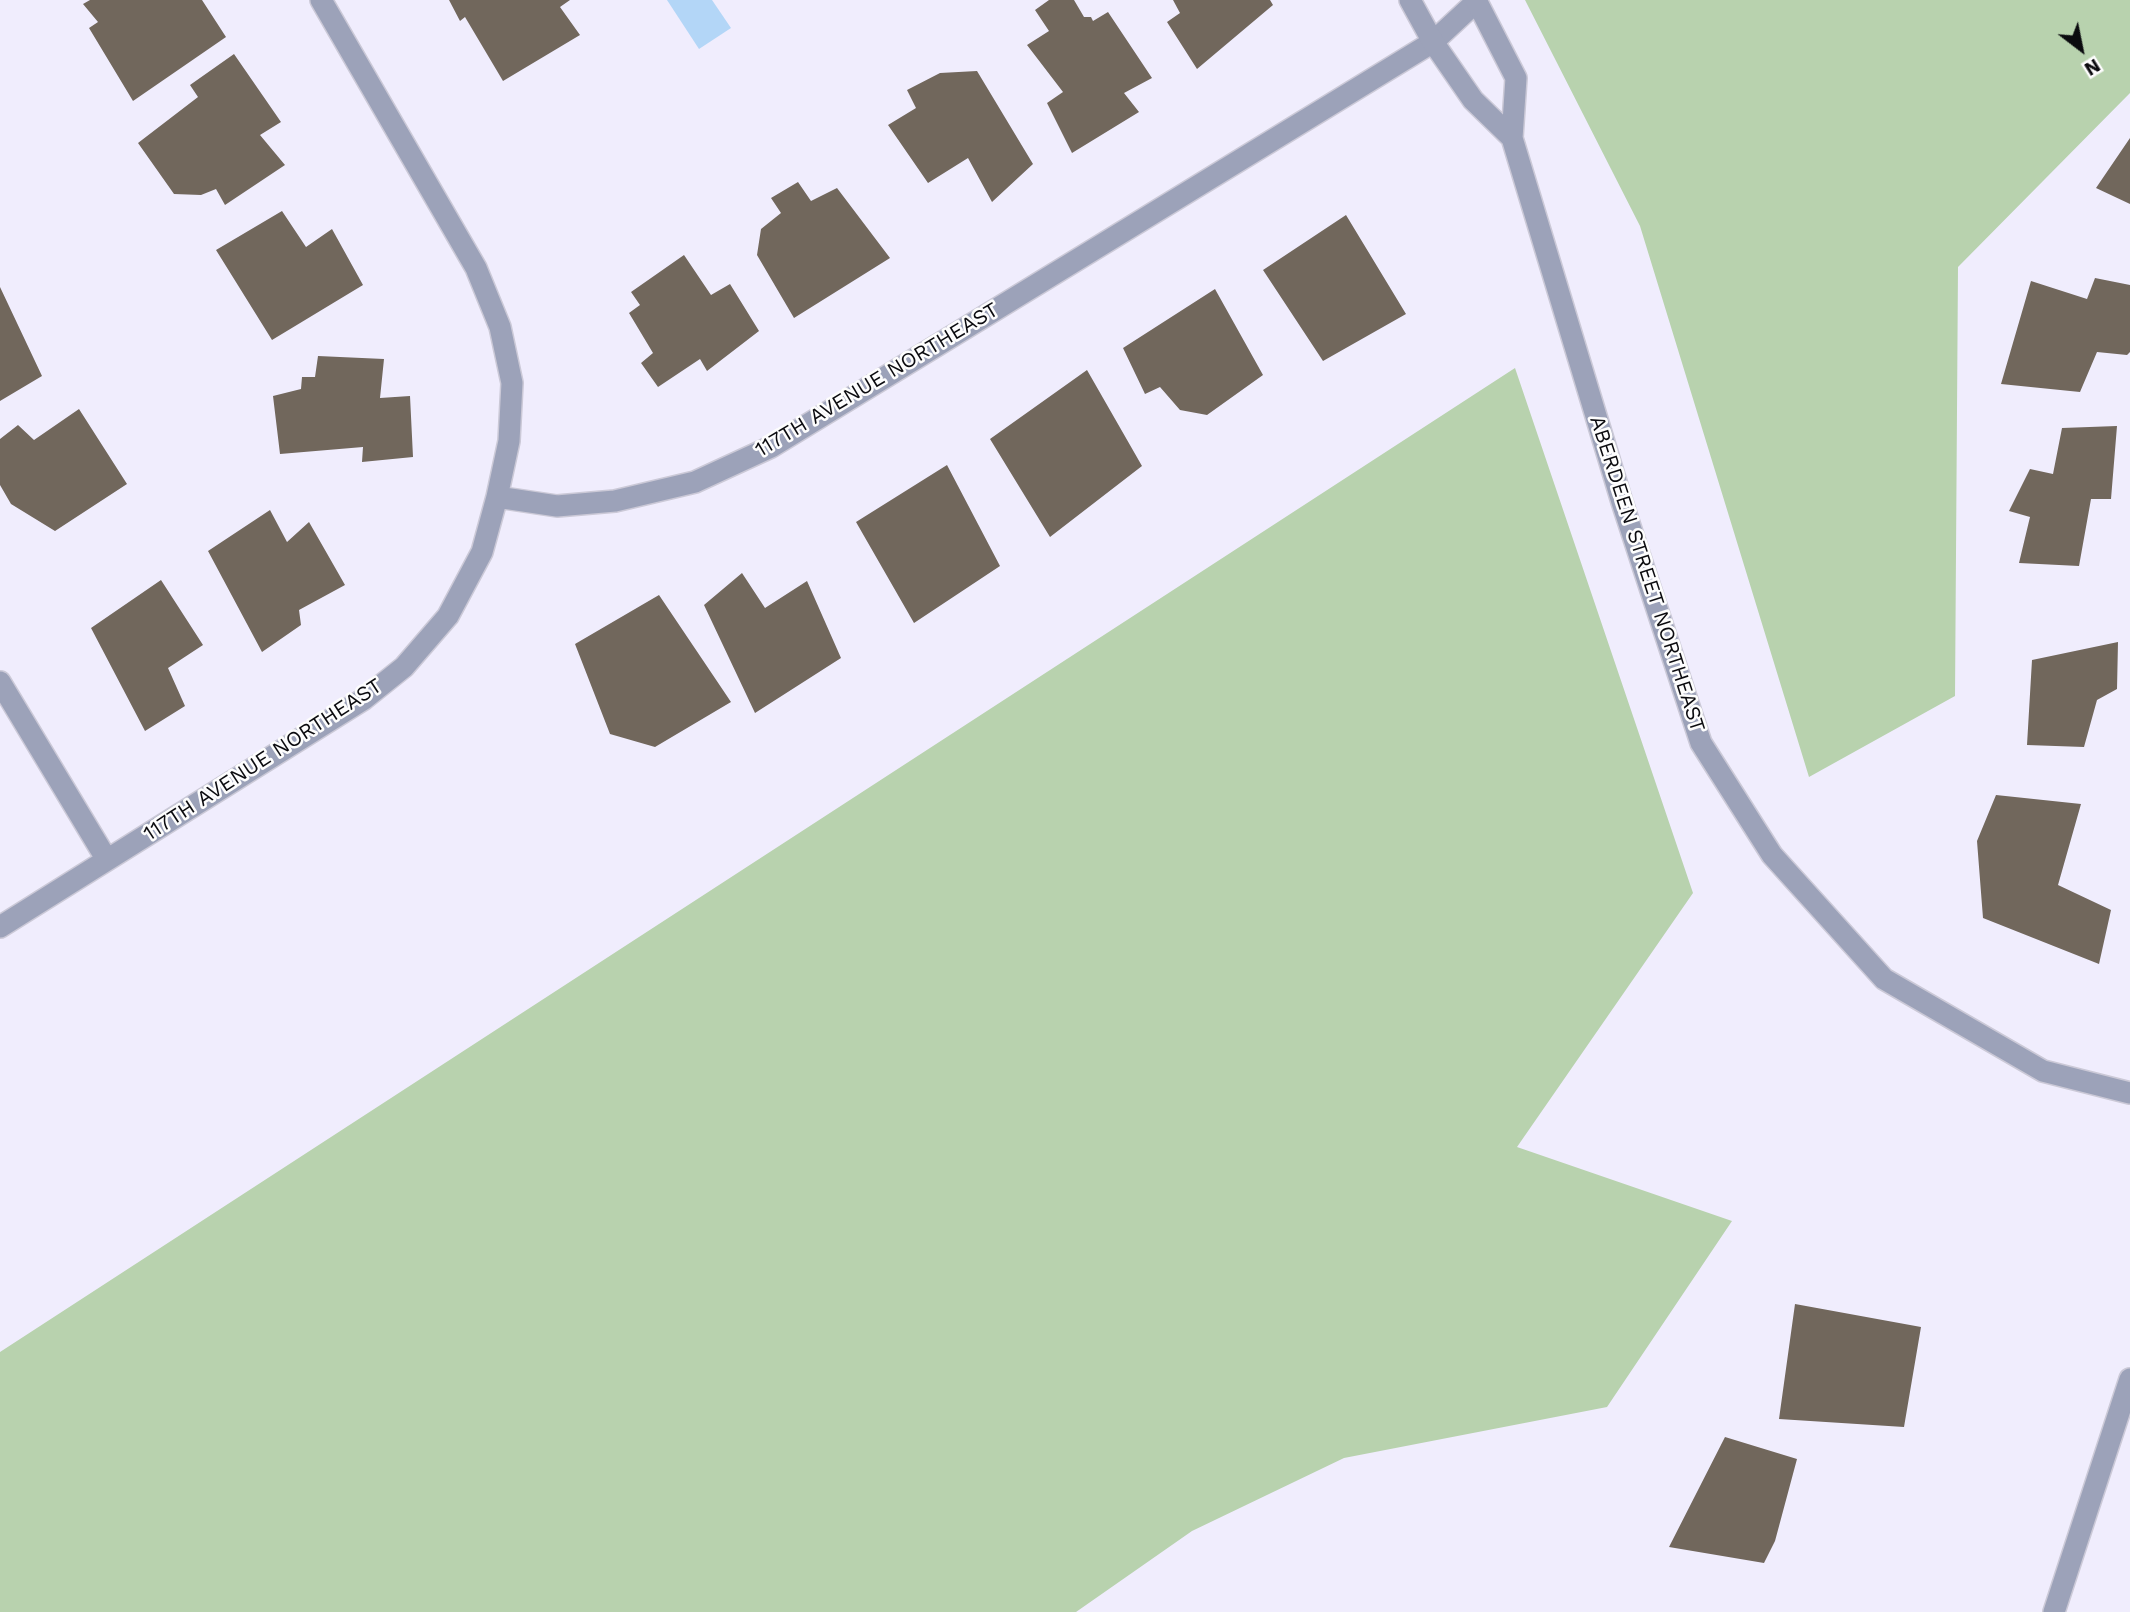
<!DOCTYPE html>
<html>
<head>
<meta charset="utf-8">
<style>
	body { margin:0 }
	#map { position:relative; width:2130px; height:1612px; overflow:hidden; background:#f0edfd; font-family:"Work Sans",sans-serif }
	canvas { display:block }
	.north { position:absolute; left:2046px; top:14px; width:70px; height:70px; -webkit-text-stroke:5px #fdfdfd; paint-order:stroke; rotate:148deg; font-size:19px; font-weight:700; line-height:28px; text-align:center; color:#0b0b0f }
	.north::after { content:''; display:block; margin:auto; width:24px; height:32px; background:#0b0b0f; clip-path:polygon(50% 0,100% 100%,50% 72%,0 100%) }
</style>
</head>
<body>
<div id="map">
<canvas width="2130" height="1612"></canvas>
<div class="north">N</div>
</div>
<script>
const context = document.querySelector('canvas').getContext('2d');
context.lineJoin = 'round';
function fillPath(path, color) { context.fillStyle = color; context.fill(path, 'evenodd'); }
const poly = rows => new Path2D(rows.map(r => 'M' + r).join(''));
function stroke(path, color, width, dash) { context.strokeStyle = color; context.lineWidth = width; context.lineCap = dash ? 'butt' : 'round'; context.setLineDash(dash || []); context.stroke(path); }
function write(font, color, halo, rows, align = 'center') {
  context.font = font + ' "Work Sans",sans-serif'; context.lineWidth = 5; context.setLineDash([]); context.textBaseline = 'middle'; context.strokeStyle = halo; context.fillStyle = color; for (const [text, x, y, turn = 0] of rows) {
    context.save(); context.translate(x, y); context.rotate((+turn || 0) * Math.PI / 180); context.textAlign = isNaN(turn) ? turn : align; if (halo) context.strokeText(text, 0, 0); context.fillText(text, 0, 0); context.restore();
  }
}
fillPath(poly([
	[1525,0,2130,0,2130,93,1958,267,1955,696,1809,777,1640,226],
	[1515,368,1693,893,1517,1147,1732,1221,1607,1407,1344,1458,1192,1531,1076,1612,0,1612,0,1352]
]), '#b8d2ae');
fillPath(poly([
	[667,0,712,0,731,28,699,49]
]), '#b3d6f7');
fillPath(poly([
	[90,0,202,0,226,37,133,101,89,28,98,22,83,4],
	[449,0,570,0,560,7,580,35,503,81,465,17,460,21],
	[1049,0,1074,0,1084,17,1091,17,1093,21,1108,12,1152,78,1124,93,1139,112,1072,153,1047,103,1063,92,1027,45,1049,31,1035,10],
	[1173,0,1270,0,1273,5,1197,69,1167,22,1180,13],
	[234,54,281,122,260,135,285,165,225,205,216,189,201,195,174,194,138,143,198,97,190,85],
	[977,71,1033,164,992,202,968,158,928,183,888,125,916,108,907,90,940,73],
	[2130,138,2130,204,2096,188],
	[798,182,811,201,837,188,890,258,794,318,757,255,761,229,781,213,771,198],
	[282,211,306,247,332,229,363,285,272,340,216,250],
	[1346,215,1406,314,1323,361,1263,270],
	[684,255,711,295,730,284,759,331,707,371,700,359,658,387,641,363,653,353,629,313,640,305,631,292],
	[2095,278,2130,285,2130,352,2127,355,2097,352,2080,392,2001,384,2031,281,2087,299],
	[0,287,42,376,0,401],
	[1215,289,1263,375,1207,415,1180,410,1160,387,1145,394,1123,348],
	[318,356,384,359,380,398,410,396,413,457,362,462,363,447,280,454,273,396,301,389,302,377,315,377],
	[1087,370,1142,466,1050,537,990,439],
	[79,409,127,484,55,531,11,504,0,485,0,439,18,425,34,440],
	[2117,426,2111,499,2091,499,2079,566,2019,563,2030,517,2009,511,2030,469,2053,474,2062,428],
	[947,465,1000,566,914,623,856,522],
	[270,510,287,542,309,522,345,585,299,610,301,625,262,652,208,551],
	[742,573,765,608,807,581,841,658,755,713,704,605],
	[161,580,203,645,168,668,185,706,145,731,91,628],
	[659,595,731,702,655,747,610,734,575,644],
	[2118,642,2117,689,2097,700,2084,747,2027,745,2032,660],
	[1996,795,2081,804,2058,885,2111,910,2099,964,1983,918,1977,841],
	[1795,1304,1921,1327,1904,1427,1779,1419],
	[1725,1437,1797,1459,1775,1541,1764,1563,1669,1547]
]), '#71675c');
const minor = poly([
	[321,0,476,268,500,327,512,383,509,441,497,497],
	[0,682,107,860],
	[0,927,364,699,404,667,448,616,482,552,497,497,557,506,615,501,695,482,771,447,1433,42,1476,2]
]);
const tertiary = poly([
	[1410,0,1433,42,1473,100,1512,138],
	[1476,0,1516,78,1512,138,1622,502,1701,743,1772,855,1884,979,2043,1071,2130,1093],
	[2054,1612,2130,1379]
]);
stroke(minor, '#cbc9d7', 24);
stroke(tertiary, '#cbc9d7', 24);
stroke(minor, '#9ca2b9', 21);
stroke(tertiary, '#9ca2b9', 21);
write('21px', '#0b0b0f', '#fdfdfd', [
	["117TH AVENUE NORTHEAST",877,380,-31],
	["ABERDEEN STREET NORTHEAST",1647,574,72],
	["117TH AVENUE NORTHEAST",263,760,-33]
]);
</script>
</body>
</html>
